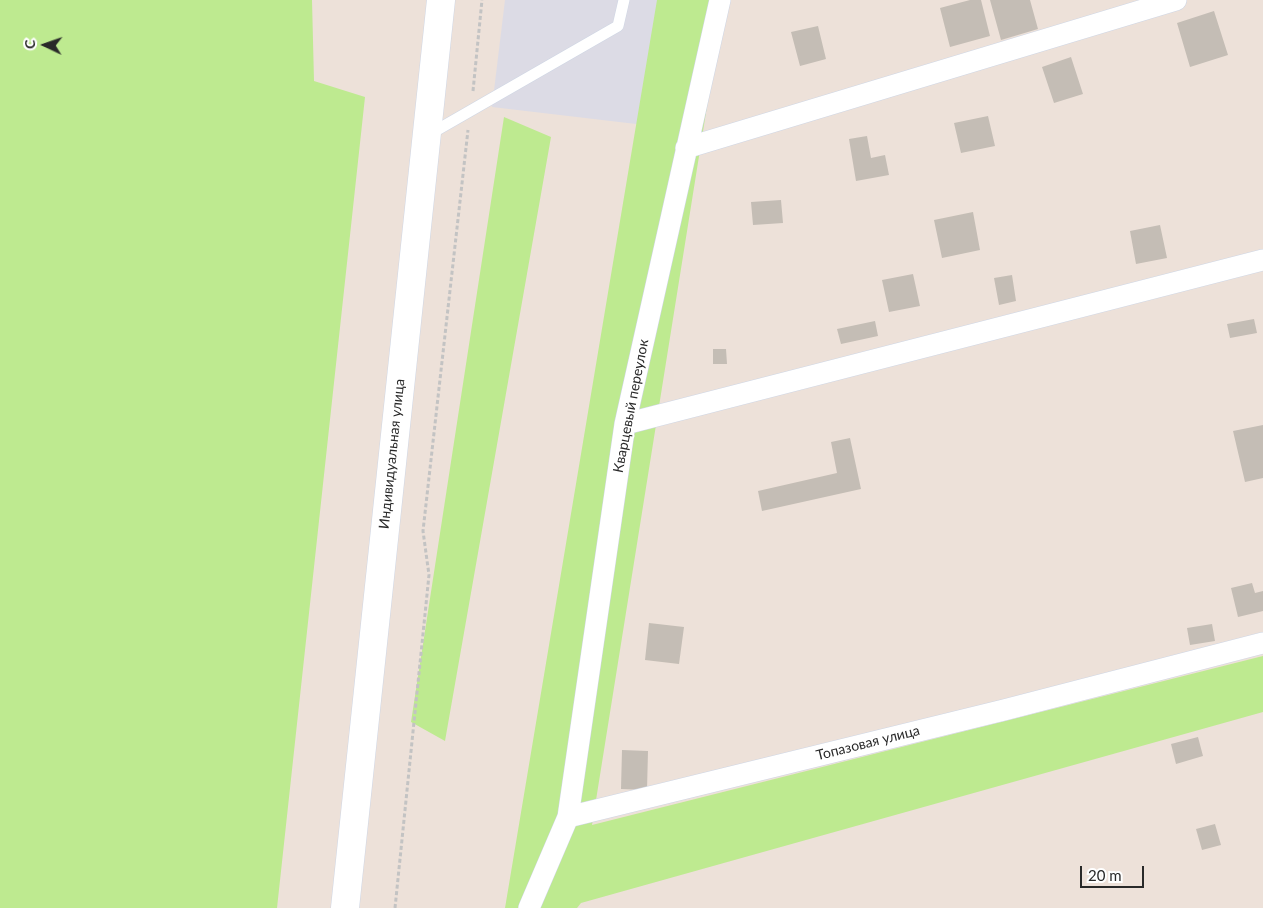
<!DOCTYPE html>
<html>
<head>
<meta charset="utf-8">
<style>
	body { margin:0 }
	#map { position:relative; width:1263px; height:908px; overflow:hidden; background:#ede1d9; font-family:Lato,sans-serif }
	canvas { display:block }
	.north { position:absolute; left:20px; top:20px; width:50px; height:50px; -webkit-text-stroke:4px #fff; paint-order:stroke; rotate:273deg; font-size:14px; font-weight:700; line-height:20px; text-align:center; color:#292929 }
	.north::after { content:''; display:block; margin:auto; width:18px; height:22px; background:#292929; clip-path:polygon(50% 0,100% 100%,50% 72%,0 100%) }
	.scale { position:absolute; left:1080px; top:866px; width:64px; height:22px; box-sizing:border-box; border:2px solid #292929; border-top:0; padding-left:6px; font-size:15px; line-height:18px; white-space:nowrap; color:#292929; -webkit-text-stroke:4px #fff; paint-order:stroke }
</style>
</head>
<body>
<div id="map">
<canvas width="1263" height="908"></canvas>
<div class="north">С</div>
<div class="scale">20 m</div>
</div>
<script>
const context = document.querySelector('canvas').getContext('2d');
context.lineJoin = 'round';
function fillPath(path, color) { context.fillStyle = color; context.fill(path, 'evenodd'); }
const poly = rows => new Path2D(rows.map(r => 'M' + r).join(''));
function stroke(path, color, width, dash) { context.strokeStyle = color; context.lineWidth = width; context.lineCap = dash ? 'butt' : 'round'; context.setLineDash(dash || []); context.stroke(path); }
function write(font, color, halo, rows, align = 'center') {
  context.font = font + ' Lato,sans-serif'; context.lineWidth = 4; context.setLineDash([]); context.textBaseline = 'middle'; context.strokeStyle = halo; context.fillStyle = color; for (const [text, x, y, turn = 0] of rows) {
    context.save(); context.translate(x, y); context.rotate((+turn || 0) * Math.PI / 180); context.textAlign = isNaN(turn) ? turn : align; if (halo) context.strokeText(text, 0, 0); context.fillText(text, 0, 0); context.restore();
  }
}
fillPath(poly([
	[505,0,686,0,670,128,492,107]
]), '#dcdbe5');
fillPath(poly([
	[0,0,312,0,314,81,365,97,277,908,0,908],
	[657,0,724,0,592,825,1263,656,1263,712,581,903,577,908,505,908],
	[504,117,551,137,445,741,411,722]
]), '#beea90');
fillPath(poly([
	[970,0,981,0,990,36,950,47,940,8],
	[990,0,1030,0,1038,29,1001,40],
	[1214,11,1228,55,1190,67,1177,23],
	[818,26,826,59,800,66,791,32],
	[1071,57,1083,94,1054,103,1042,67],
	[988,116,995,146,961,153,954,123],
	[867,136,871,158,885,155,889,175,856,181,849,139],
	[781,200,783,223,753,225,751,202],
	[973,212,980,250,942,258,934,220],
	[1160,225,1167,258,1136,264,1130,231],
	[913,274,920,306,889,312,882,280],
	[1012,275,1016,301,999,305,994,278],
	[1254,319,1257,333,1230,338,1227,324],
	[875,321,878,336,841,344,837,329],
	[713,349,726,349,727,364,713,364],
	[1263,425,1263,478,1245,482,1233,431],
	[850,438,861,489,762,511,758,491,837,473,831,442],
	[1252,583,1255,593,1263,591,1263,611,1238,617,1231,588],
	[649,623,684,627,679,664,645,660],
	[1212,624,1215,641,1190,645,1187,628],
	[1198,737,1203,756,1176,764,1171,744],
	[622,750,648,751,647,790,621,789],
	[1215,824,1221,845,1202,850,1196,829]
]), '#c4bdb5');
const lane = poly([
	[430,134,618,26,624,0]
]);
const street = poly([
	[686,148,1176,0],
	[625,424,1263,260],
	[568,817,625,424,720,0],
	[529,908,568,817,1004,710,1263,643]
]);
const secondary = poly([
	[345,908,441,0]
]);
stroke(lane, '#cfd6e4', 12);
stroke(street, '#cfd6e4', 22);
stroke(secondary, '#cfd6e4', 29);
stroke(poly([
	[473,91,482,0],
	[395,908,429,575,423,531,468,130]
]), '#c3c3c3', 3, [4, 2.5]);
stroke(lane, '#fff', 11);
stroke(street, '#fff', 21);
stroke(secondary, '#fff', 28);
write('14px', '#292929', '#fff', [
	["Кварцевый переулок",631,406,-79],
	["Индивидуальная улица",392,454,-84],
	["Топазовая улица",868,743,-14]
]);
</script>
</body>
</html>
